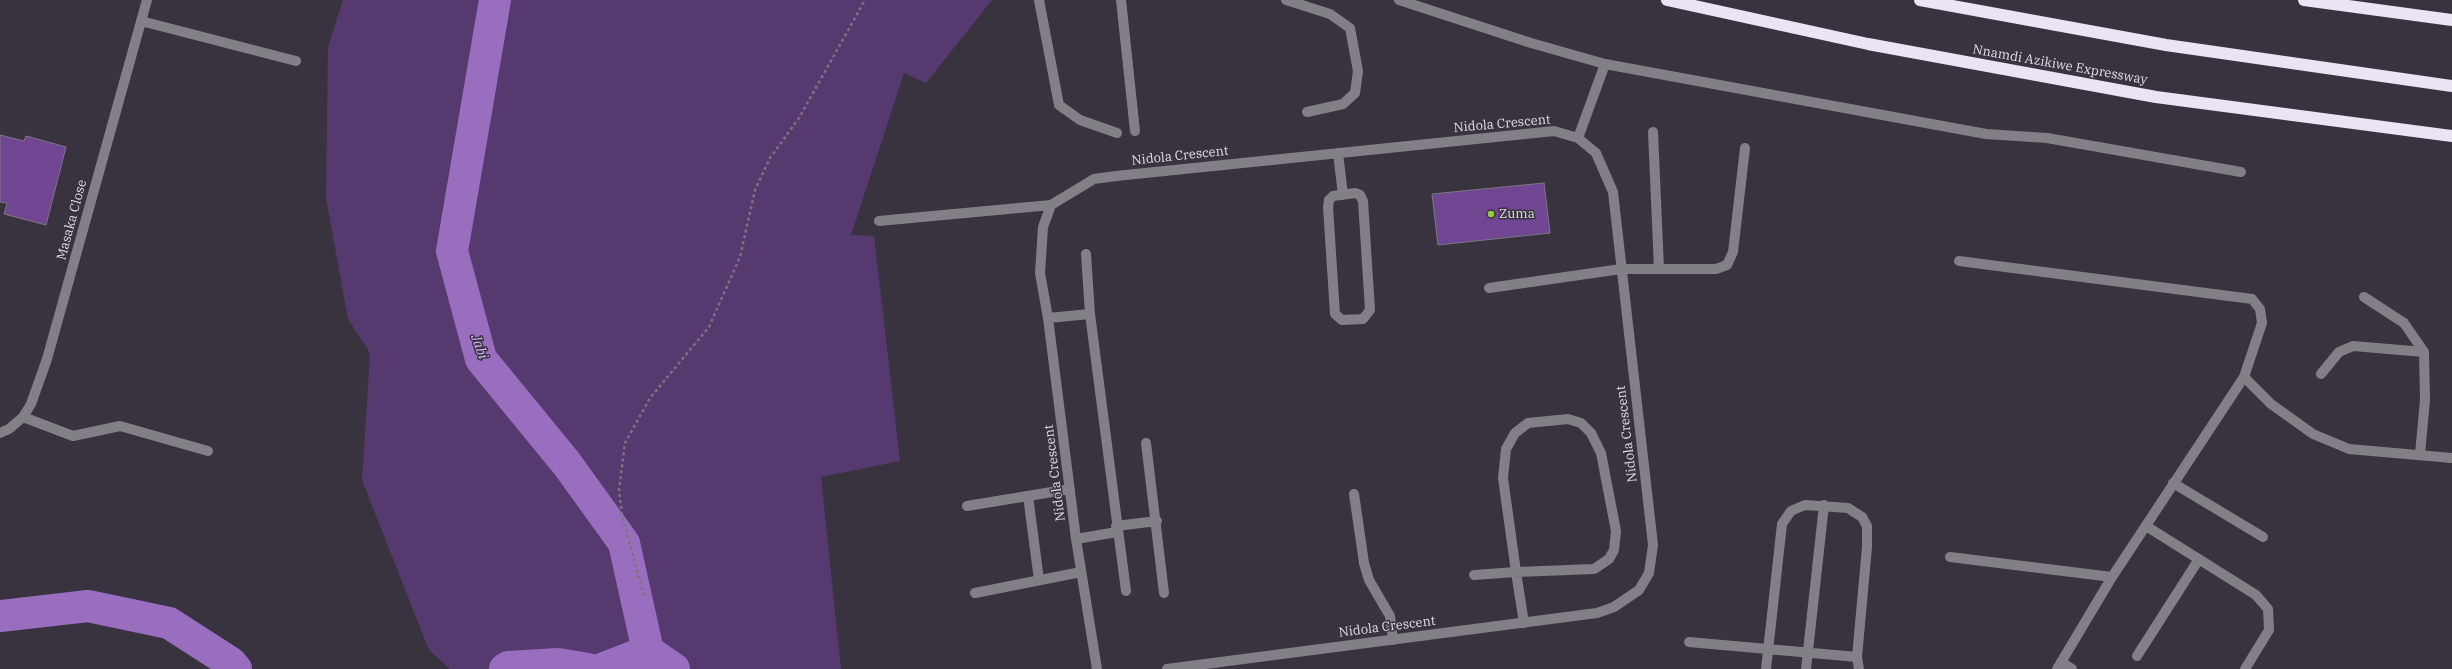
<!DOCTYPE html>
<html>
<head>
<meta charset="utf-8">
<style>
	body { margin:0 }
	canvas { display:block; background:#393340 }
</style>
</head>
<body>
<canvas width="2452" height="669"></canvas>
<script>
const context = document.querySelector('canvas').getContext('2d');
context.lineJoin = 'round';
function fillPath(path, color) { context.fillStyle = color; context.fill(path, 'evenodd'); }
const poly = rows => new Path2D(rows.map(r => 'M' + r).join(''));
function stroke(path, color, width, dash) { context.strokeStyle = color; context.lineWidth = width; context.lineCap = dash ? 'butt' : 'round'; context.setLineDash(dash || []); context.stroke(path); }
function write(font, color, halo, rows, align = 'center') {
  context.font = font + ' "IBM Plex Serif",serif'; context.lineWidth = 3; context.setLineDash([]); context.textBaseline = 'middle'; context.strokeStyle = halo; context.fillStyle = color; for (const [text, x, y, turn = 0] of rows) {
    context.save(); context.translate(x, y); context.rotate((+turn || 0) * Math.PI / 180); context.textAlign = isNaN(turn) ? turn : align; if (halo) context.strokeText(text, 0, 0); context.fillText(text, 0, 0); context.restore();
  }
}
fillPath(poly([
	[343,0,992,0,926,83,904,73,851,235,874,236,900,461,821,477,841,669,450,669,429,650,362,480,370,353,348,319,326,198,328,47]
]), '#563a6f');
stroke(poly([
	[495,0,452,251,481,359,567,464,624,543,648,651],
	[0,616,88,606,169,623,231,663,236,669],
	[648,651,674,669],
	[505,669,508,667,558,664,588,669],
	[602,669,648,651]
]), '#996ebe', 32);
const building = poly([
	[0,135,24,141,26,136,66,147,46,225,4,214,7,203,0,202,0,135],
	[1544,183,1550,233,1438,245,1432,194,1544,183]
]);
fillPath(building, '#704693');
stroke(building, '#7d7584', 1);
stroke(poly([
	[644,596,622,515,619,490,625,443,650,398,709,327,740,257,755,190,770,158,799,118,865,0]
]), '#797480', 2.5, [3, 3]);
stroke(poly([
	[1039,0,1059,105,1080,120,1117,133],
	[1121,0,1135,131],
	[1286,0,1330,14,1350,28,1358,71,1355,93,1343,104,1307,112],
	[1399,0,1531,43,1605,64,1986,134,2047,138,2241,172],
	[141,21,296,61],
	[1653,132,1659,269],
	[1578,138,1605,64],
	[1338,153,1343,195],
	[1355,193,1360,195,1363,201,1370,310,1363,319,1342,320,1335,314,1328,207,1329,200,1333,196,1355,193],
	[879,221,1051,205],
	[1086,254,1090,314,1126,591],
	[1959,261,2252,299,2260,309,2262,323,2244,377,2112,577,2057,669],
	[1489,288,1621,269,1716,269,1727,265,1733,252,1745,148],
	[2364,297,2404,323,2424,352,2425,400,2420,454],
	[1048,318,1090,314],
	[2321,374,2339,352,2353,346,2424,352],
	[2244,377,2271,404,2313,434,2349,449,2452,458],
	[23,417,73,436,120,426,208,451],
	[0,433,9,429,23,417,31,404,47,359,147,0],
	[1146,443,1164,593],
	[2173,483,2263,537],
	[1354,494,1364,563,1369,580,1390,616,1393,640],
	[1028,496,1039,580],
	[967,506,1070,489],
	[1116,526,1157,521],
	[2146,526,2256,595,2268,609,2269,630,2245,669],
	[1076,539,1117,532],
	[1950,557,2112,577],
	[1474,575,1516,572,1594,569,1609,559,1614,550,1616,531,1601,453,1591,433,1581,423,1568,419,1528,423,1515,433,1506,449,1503,478,1516,572,1524,623],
	[975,593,1081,572],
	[1689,642,1857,657],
	[2137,656,2199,559],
	[2061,662,2072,669],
	[1097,669,1076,539,1048,318,1040,273,1043,227,1051,205,1094,179,1116,176,1554,131,1578,138,1596,153,1613,192,1653,545,1649,573,1639,590,1614,607,1597,613,1167,669],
	[1766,669,1782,524,1791,511,1805,505,1848,508,1862,517,1867,526,1867,547,1857,657,1859,669],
	[1806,669,1824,505]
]), '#827f86', 10);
stroke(poly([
	[1667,0,1868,44,2156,97,2452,136],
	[1920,0,2166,45,2452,86],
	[2304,0,2452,20]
]), '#ece4f5', 12);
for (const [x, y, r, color] of [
	[1491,214,4,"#97cc39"]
]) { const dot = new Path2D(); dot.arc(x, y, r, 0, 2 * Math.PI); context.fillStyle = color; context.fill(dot); stroke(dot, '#393340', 1.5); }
write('13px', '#e0dce5', '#393340', [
	["Nnamdi Azikiwe Expressway",2060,65,10],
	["Nidola Crescent",1502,124,-5],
	["Nidola Crescent",1180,156,-6],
	["Masaka Close",72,220,-75],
	["Nidola Crescent",1627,434,-97],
	["Nidola Crescent",1055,473,-97],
	["Nidola Crescent",1387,627,-7]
]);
write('13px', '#e0dce5', '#393340', [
	["Zuma",1499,214]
], 'left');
write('italic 14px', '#dcbbfb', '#393340', [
	["Jabi",479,347,70]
]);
</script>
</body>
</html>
